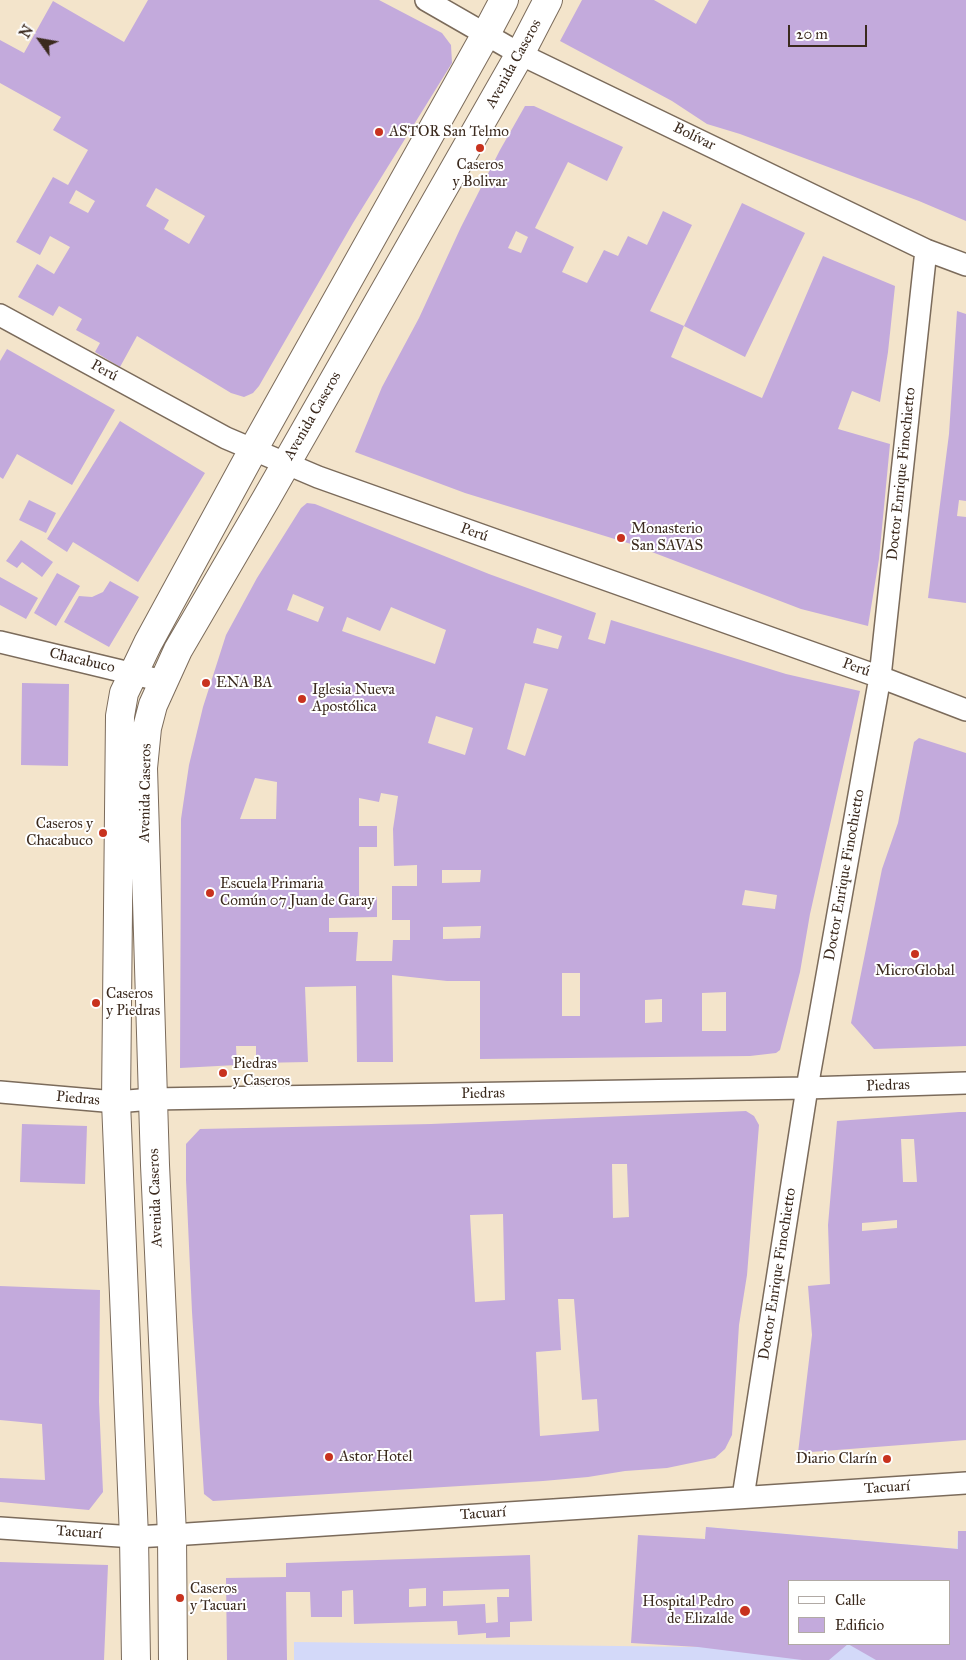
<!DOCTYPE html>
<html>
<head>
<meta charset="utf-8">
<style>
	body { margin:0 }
	#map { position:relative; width:966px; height:1660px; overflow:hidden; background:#f3e4cb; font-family:"IM FELL Great Primer",serif }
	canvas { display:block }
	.legend { position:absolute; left:788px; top:1580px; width:162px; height:65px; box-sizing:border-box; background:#fff; border:1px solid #b1aaa5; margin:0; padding:6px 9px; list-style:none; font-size:15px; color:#3b2a1e }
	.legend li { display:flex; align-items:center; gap:10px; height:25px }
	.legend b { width:25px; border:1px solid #b1aaa5 }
	.north { position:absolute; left:15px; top:15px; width:50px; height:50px; -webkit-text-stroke:4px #fff; paint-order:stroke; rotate:302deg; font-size:14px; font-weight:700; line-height:20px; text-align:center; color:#3b2a1e }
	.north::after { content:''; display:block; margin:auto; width:18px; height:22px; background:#3b2a1e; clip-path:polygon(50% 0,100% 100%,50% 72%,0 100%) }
	.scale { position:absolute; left:788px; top:25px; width:79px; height:22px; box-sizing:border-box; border:2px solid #3b2a1e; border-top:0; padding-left:6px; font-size:15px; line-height:18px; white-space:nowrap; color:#3b2a1e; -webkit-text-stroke:4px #fff; paint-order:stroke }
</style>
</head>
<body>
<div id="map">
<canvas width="966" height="1660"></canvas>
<ul class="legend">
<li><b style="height:6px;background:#fff"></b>Calle</li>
<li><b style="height:14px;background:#c3aadc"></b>Edificio</li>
</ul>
<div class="north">N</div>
<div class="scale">20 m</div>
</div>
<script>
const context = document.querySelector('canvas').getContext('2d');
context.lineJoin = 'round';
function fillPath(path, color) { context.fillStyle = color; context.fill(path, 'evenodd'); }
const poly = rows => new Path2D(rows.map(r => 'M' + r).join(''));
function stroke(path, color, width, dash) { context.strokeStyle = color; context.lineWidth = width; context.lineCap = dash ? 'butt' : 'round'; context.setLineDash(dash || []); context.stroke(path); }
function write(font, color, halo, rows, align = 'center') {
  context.font = font + ' "IM FELL Great Primer",serif'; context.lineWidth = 4; context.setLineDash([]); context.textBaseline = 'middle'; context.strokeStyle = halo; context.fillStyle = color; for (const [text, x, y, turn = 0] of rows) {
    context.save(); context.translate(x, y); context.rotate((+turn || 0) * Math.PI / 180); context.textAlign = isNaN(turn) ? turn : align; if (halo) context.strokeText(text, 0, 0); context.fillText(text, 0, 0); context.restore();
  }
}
fillPath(poly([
	[706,1527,957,1549,958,1531,966,1531,966,1660,294,1660,294,1642,698,1647],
	[790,1581,950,1581,950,1644,790,1644]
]), '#d3d9f9');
fillPath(poly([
	[148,0,379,0,442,33,451,45,452,63,353,223,259,386,253,393,244,397,231,393,137,336,120,367,95,352,100,343,76,330,82,319,59,306,53,316,18,297,37,264,54,274,70,247,50,236,40,255,16,242,53,177,68,185,88,150,53,130,61,117,0,83,0,40,24,53,53,1,124,42],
	[156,188,205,216,189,244,164,229,169,220,146,206],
	[76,190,95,201,88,213,69,203],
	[582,0,654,0,696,24,709,0,966,0,966,221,919,201,740,134,707,124,672,101,560,41],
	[525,106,534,106,623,147,607,181,568,162,535,228,574,247,562,272,587,283,604,250,618,256,628,236,647,245,663,211,692,225,650,311,684,326,671,357,762,398,823,256,895,286,888,352,880,402,852,391,838,429,890,444,879,559,868,626,801,609,631,544,465,493,355,452,382,387,419,318,461,227,500,150],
	[516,231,528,237,521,253,508,248],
	[742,203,805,233,745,357,684,326],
	[957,311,966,314,966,501,959,500,957,516,966,517,966,603,928,598,949,434],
	[7,349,115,410,72,485,17,454,3,479,0,477,0,361],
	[120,421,205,473,138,582,73,542,67,552,47,539],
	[29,500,56,513,46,533,19,520],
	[307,503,315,504,489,574,596,613,588,639,605,644,611,620,786,674,860,691,810,914,800,972,780,1050,776,1053,750,1056,480,1059,480,981,447,981,392,975,393,1062,357,1062,356,986,305,987,308,1062,256,1063,256,1046,236,1046,237,1065,180,1068,181,819,189,765,203,707,226,635,257,578,301,508],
	[293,594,324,607,318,622,287,610],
	[391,607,446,630,435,664,342,631,347,617,380,631],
	[537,628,562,636,558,649,533,643],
	[525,683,548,689,525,756,507,749],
	[436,716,473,728,465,755,428,743],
	[255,778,277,782,276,819,240,819],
	[381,793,398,796,393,829,394,866,417,865,417,886,392,886,392,920,410,920,410,940,393,940,392,961,356,961,358,932,329,932,329,918,377,917,377,897,359,897,359,847,377,847,377,826,359,826,359,798,379,802],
	[442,870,481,870,480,882,442,883],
	[745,890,777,895,775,909,742,905],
	[481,926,480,938,443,939,443,927],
	[562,973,580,973,580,1016,562,1016],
	[726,992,726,1031,702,1031,702,993],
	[662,999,662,1022,645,1023,645,1000],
	[21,540,53,562,42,577,22,562,17,568,6,561],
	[57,573,80,586,56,626,34,613],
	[0,577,38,598,26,619,0,605],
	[110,581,139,597,109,647,64,622,79,596,92,597,103,592],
	[22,683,69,684,68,766,21,765],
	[919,738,966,753,966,1046,874,1049,851,1023,882,869,898,823,914,742],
	[746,1111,754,1116,759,1125,747,1275,739,1325,732,1435,725,1449,715,1458,667,1468,625,1471,588,1477,543,1481,213,1501,204,1494,192,1312,186,1180,186,1144,200,1129,431,1124],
	[612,1164,627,1164,629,1217,613,1218],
	[503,1214,505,1300,475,1302,470,1215],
	[558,1299,574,1299,582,1400,597,1399,599,1431,540,1436,536,1352,561,1350],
	[959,1112,966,1112,966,1440,798,1453,812,1335,808,1286,830,1284,828,1225,837,1121],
	[901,1139,914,1139,917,1182,903,1182],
	[897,1220,897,1228,862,1231,862,1223],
	[22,1124,87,1126,85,1184,20,1182],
	[0,1286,100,1290,99,1402,103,1492,89,1510,0,1502,0,1478,45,1480,42,1424,0,1420],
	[706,1527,958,1549,958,1531,966,1531,966,1660,876,1660,848,1644,829,1660,802,1660,698,1647,631,1643,638,1535,705,1539],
	[790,1581,950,1581,950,1644,790,1644],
	[530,1555,532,1621,510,1622,510,1637,486,1638,486,1633,458,1635,457,1621,354,1624,353,1590,342,1591,342,1617,311,1617,310,1592,286,1592,287,1660,227,1660,226,1578,286,1577,286,1563],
	[426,1588,426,1606,409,1607,409,1589],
	[509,1589,509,1597,497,1597,498,1622,486,1623,485,1604,443,1606,443,1591],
	[0,1562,108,1565,104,1660,0,1660]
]), '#c3aadc');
const street = poly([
	[426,0,520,54,926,250,966,265],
	[0,315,226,438,318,477,880,677,966,710],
	[0,642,163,681],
	[0,1092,116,1102,152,1099,807,1088,966,1083],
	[743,1497,807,1088,880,677,926,250],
	[0,1528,134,1537,172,1535,966,1483]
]);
const secondary = poly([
	[136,1660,134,1537,116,1102,120,716,124,693,148,643,253,450,486,34,504,0],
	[173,1660,172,1535,155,1165,143,768,147,728,153,705,178,650,266,499,520,54,548,0]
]);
stroke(street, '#7b6b5b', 24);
stroke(secondary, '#7b6b5b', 30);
stroke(street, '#fff', 21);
stroke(secondary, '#fff', 28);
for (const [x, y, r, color] of [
	[379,132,5,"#c8321e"],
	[480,148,5,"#c8321e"],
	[621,538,5,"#c8321e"],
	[206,683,5,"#c8321e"],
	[302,699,5,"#c8321e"],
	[103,833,5,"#c8321e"],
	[210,893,5,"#c8321e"],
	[915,954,5,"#c8321e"],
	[96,1003,5,"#c8321e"],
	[223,1073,5,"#c8321e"],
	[329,1457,5,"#c8321e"],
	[887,1459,5,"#c8321e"],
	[180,1598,5,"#c8321e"],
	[745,1611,6,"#c8321e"]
]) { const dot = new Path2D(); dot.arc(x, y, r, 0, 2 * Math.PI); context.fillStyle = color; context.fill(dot); stroke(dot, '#fff', 2); }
write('15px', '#3b2a1e', '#fff', [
	["Avenida Caseros",514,64,-61],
	["Bolívar",694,137,26],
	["Perú",104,371,29],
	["Avenida Caseros",313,416,-60],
	["Doctor Enrique Finochietto",902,474,-84],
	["Perú",474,533,20],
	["Chacabuco",82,661,13],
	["Perú",856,668,20],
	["Avenida Caseros",146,793,-89],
	["Doctor Enrique Finochietto",845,875,-80],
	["Piedras",888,1086,-2],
	["Piedras",483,1094,-1],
	["Piedras",78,1099,5],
	["Avenida Caseros",156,1198,-92],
	["Doctor Enrique Finochietto",778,1274,-81],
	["Tacuarí",887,1488,-4],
	["Tacuarí",483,1514,-4],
	["Tacuarí",79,1533,4]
]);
write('15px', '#3b2a1e', '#fff', [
	["ASTOR San Telmo",389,132],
	["Caseros",480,165,"center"],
	["y Bolivar",480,182,"center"],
	["Monasterio",631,529],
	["San SAVAS",631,546],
	["ENA BA",216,683],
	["Iglesia Nueva",312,690],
	["Apostólica",312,707],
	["Caseros y",93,824,"right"],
	["Chacabuco",93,841,"right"],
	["Escuela Primaria",220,884],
	["Común 07 Juan de Garay",220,901],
	["MicroGlobal",915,971,"center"],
	["Caseros",106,994],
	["y Piedras",106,1011],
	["Piedras",233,1064],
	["y Caseros",233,1081],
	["Astor Hotel",339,1457],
	["Diario Clarín",877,1459,"right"],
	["Caseros",190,1589],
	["y Tacuari",190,1606],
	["Hospital Pedro",734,1602,"right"],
	["de Elizalde",734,1619,"right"]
], 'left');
</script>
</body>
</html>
